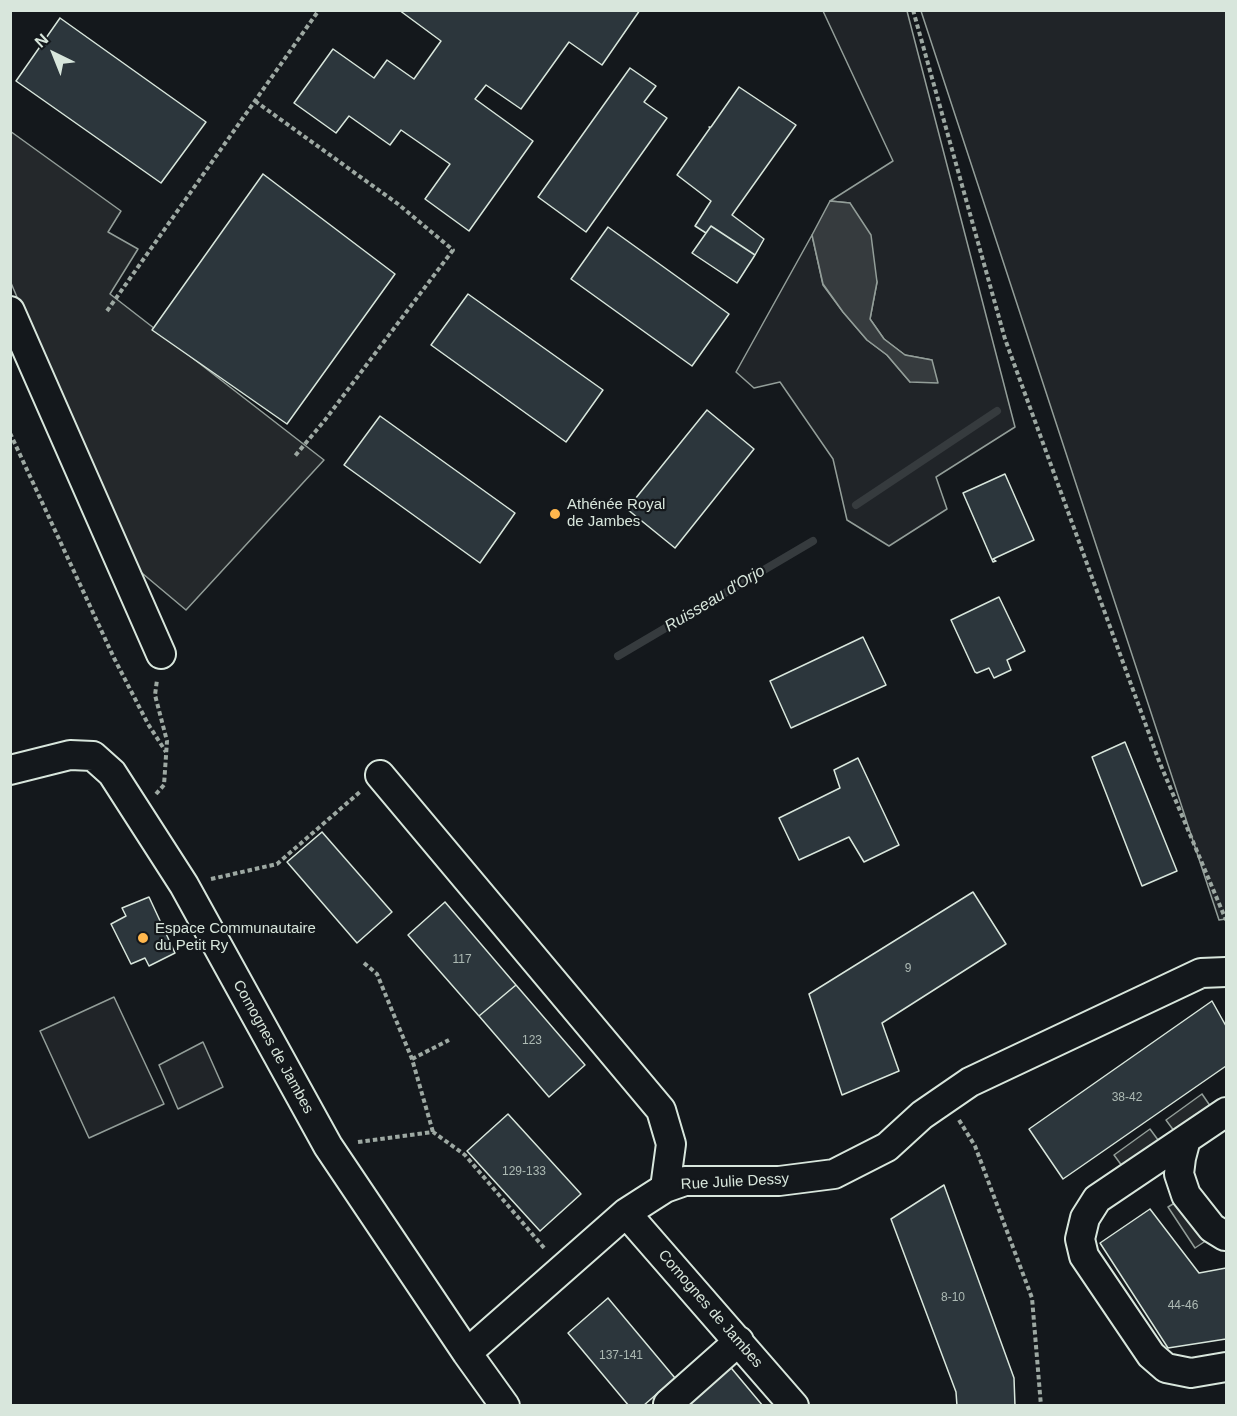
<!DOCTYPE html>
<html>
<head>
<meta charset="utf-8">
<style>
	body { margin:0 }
	#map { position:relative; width:1237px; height:1416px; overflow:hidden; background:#14181c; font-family:Helvetica,sans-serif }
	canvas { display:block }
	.frame { position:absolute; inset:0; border:12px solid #d8e6dc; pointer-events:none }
	.north { position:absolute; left:24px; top:24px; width:60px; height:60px; -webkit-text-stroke:4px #14181c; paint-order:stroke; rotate:317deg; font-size:16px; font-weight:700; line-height:24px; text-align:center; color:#d8e6dc }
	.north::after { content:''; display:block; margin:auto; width:21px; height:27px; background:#d8e6dc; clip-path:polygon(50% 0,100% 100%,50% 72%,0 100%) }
</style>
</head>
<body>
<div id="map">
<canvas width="1237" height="1416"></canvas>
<div class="frame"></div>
<div class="north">N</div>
</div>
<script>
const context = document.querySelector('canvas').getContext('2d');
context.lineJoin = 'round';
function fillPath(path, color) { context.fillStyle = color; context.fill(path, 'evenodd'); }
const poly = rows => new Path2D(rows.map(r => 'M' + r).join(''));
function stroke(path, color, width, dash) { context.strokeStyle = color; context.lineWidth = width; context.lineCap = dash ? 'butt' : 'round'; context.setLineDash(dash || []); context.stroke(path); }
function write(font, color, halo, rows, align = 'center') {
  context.font = font + ' Helvetica,sans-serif'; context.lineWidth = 4.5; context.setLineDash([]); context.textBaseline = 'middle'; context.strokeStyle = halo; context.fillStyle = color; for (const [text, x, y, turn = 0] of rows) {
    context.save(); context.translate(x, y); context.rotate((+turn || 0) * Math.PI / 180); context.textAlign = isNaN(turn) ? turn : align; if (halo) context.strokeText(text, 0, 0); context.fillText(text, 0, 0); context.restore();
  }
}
const green = poly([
	[823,11,907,11,1015,427,936,477,947,509,889,546,847,520,833,459,780,382,754,388,736,372,812,235,823,285,843,312,867,340,887,355,910,382,932,360,905,355,884,339,870,319,877,282,850,203,830,201,893,161,823,11],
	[921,11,1226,11,1226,919,1219,920,921,11],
	[114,997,164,1104,89,1138,40,1031,114,997],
	[203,1042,223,1087,178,1109,159,1065,203,1042]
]);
fillPath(green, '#202428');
stroke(green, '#939e99', 1.5);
const parking = poly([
	[10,131,121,211,108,232,138,249,110,294,324,460,186,610,130,563,11,283,10,131],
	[1202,1094,1213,1110,1177,1135,1166,1120,1202,1094],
	[1150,1129,1161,1144,1125,1170,1114,1155,1150,1129],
	[1183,1198,1210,1238,1195,1248,1168,1207,1183,1198]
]);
fillPath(parking, '#24282b');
stroke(parking, '#939e99', 1.5);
const water = poly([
	[830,201,850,203,871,235,877,282,870,319,884,339,905,355,932,360,938,383,910,382,887,355,867,340,843,312,823,284,812,235,830,201]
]);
fillPath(water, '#363b3e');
stroke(water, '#939e99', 1.5);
stroke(poly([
	[856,505,997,411],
	[618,656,813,541]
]), '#363b3e', 8);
const building = poly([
	[399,10,640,10,602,65,569,42,521,109,486,85,475,99,533,141,469,231,425,199,450,164,401,130,390,145,349,116,336,133,294,103,333,49,374,78,387,60,414,79,441,41,399,10],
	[60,18,206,122,161,183,16,81,60,18],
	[630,68,656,86,644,102,667,118,586,232,538,197,630,68],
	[739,87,796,125,732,215,764,239,755,255,711,226,706,233,695,226,711,201,677,175,710,128,709,127,711,127,739,87],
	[263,174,395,274,287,424,152,330,263,174],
	[711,226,755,255,737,283,692,253,711,226],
	[608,227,729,314,692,366,571,279,608,227],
	[468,294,603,390,566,442,431,345,468,294],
	[707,410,754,449,675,548,627,509,707,410],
	[380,416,515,513,480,563,344,465,380,416],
	[1005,474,1034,540,993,559,996,561,993,562,963,493,1005,474],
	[999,597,1025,651,1007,660,1011,670,994,678,989,668,977,673,975,672,951,620,999,597],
	[863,637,886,685,791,728,770,681,863,637],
	[1125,742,1177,871,1142,886,1092,757,1125,742],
	[858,758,899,845,864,862,849,837,799,860,779,818,840,788,834,770,858,758],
	[322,832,392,912,357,943,287,862,322,832],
	[973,892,1006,944,882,1023,899,1071,842,1095,809,994,973,892],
	[149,897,175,953,149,966,145,958,131,964,111,924,126,916,122,908,149,897],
	[445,902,516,985,479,1016,408,935,445,902],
	[516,985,585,1065,549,1097,479,1016,516,985],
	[1212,1001,1226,1026,1226,1066,1063,1179,1029,1129,1212,1001],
	[508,1114,581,1194,540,1231,467,1151,508,1114],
	[944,1185,1014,1378,1015,1406,957,1406,956,1392,891,1219,944,1185],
	[1150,1209,1199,1273,1226,1268,1226,1339,1168,1348,1100,1243,1150,1209],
	[608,1298,675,1378,643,1406,629,1406,568,1333,608,1298],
	[727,1363,763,1406,684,1406,727,1363]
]);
fillPath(building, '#2c363c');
stroke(building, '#d8e6dc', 1.5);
const minor = poly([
	[10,311,161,654],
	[10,770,70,755,93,756,112,773,184,885,328,1146,467,1353,505,1406],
	[380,775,661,1110,671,1144,665,1188],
	[1226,1112,1186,1139,1181,1158,1179,1174,1186,1195,1212,1228,1225,1236,1226,1236],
	[1186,1139,1097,1199,1085,1218,1080,1239,1084,1256,1151,1355,1166,1368,1191,1373,1226,1367],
	[626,1213,794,1406],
	[467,1353,626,1213,665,1188,685,1181,779,1181,834,1174,887,1147,922,1115,970,1082,1201,973,1226,972],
	[669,1406,668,1404,739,1341]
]);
stroke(minor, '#d8e6dc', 32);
stroke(poly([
	[913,10,1005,339,1159,761,1226,920],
	[255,101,398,204,453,250,325,420,295,456],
	[107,311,319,10],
	[10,433,114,658,148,724,166,752],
	[156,794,164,785,167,741,155,695,157,680],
	[211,879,277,864,361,791],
	[364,963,377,974,412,1059,433,1132],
	[412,1059,449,1040],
	[959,1120,975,1146,1032,1298,1041,1406],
	[358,1142,433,1132,465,1155,545,1249]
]), '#9da8a2', 4, [4.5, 3]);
stroke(minor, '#14181c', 28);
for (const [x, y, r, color] of [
	[555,514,6,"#ffb74d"],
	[143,938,6,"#ffb74d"]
]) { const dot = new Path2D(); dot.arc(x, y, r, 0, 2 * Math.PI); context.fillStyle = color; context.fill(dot); stroke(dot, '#14181c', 2); }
write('12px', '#adbab4', null, [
	["117",462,960],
	["9",908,969],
	["123",532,1041],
	["38-42",1127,1098],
	["129-133",524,1172],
	["8-10",953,1298],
	["44-46",1183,1306],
	["137-141",621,1356]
]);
write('15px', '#d8e6dc', '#14181c', [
	["Athénée Royal",567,505],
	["de Jambes",567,522],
	["Espace Communautaire",155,929],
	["du Petit Ry",155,946]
], 'left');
write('15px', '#d8e6dc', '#14181c', [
	["Comognes de Jambes",273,1047,61],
	["Rue Julie Dessy",735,1182,-3],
	["Comognes de Jambes",710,1309,49]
]);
write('italic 16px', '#d8e6dc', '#14181c', [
	["Ruisseau d'Orjo",715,599,-31]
]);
</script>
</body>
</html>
